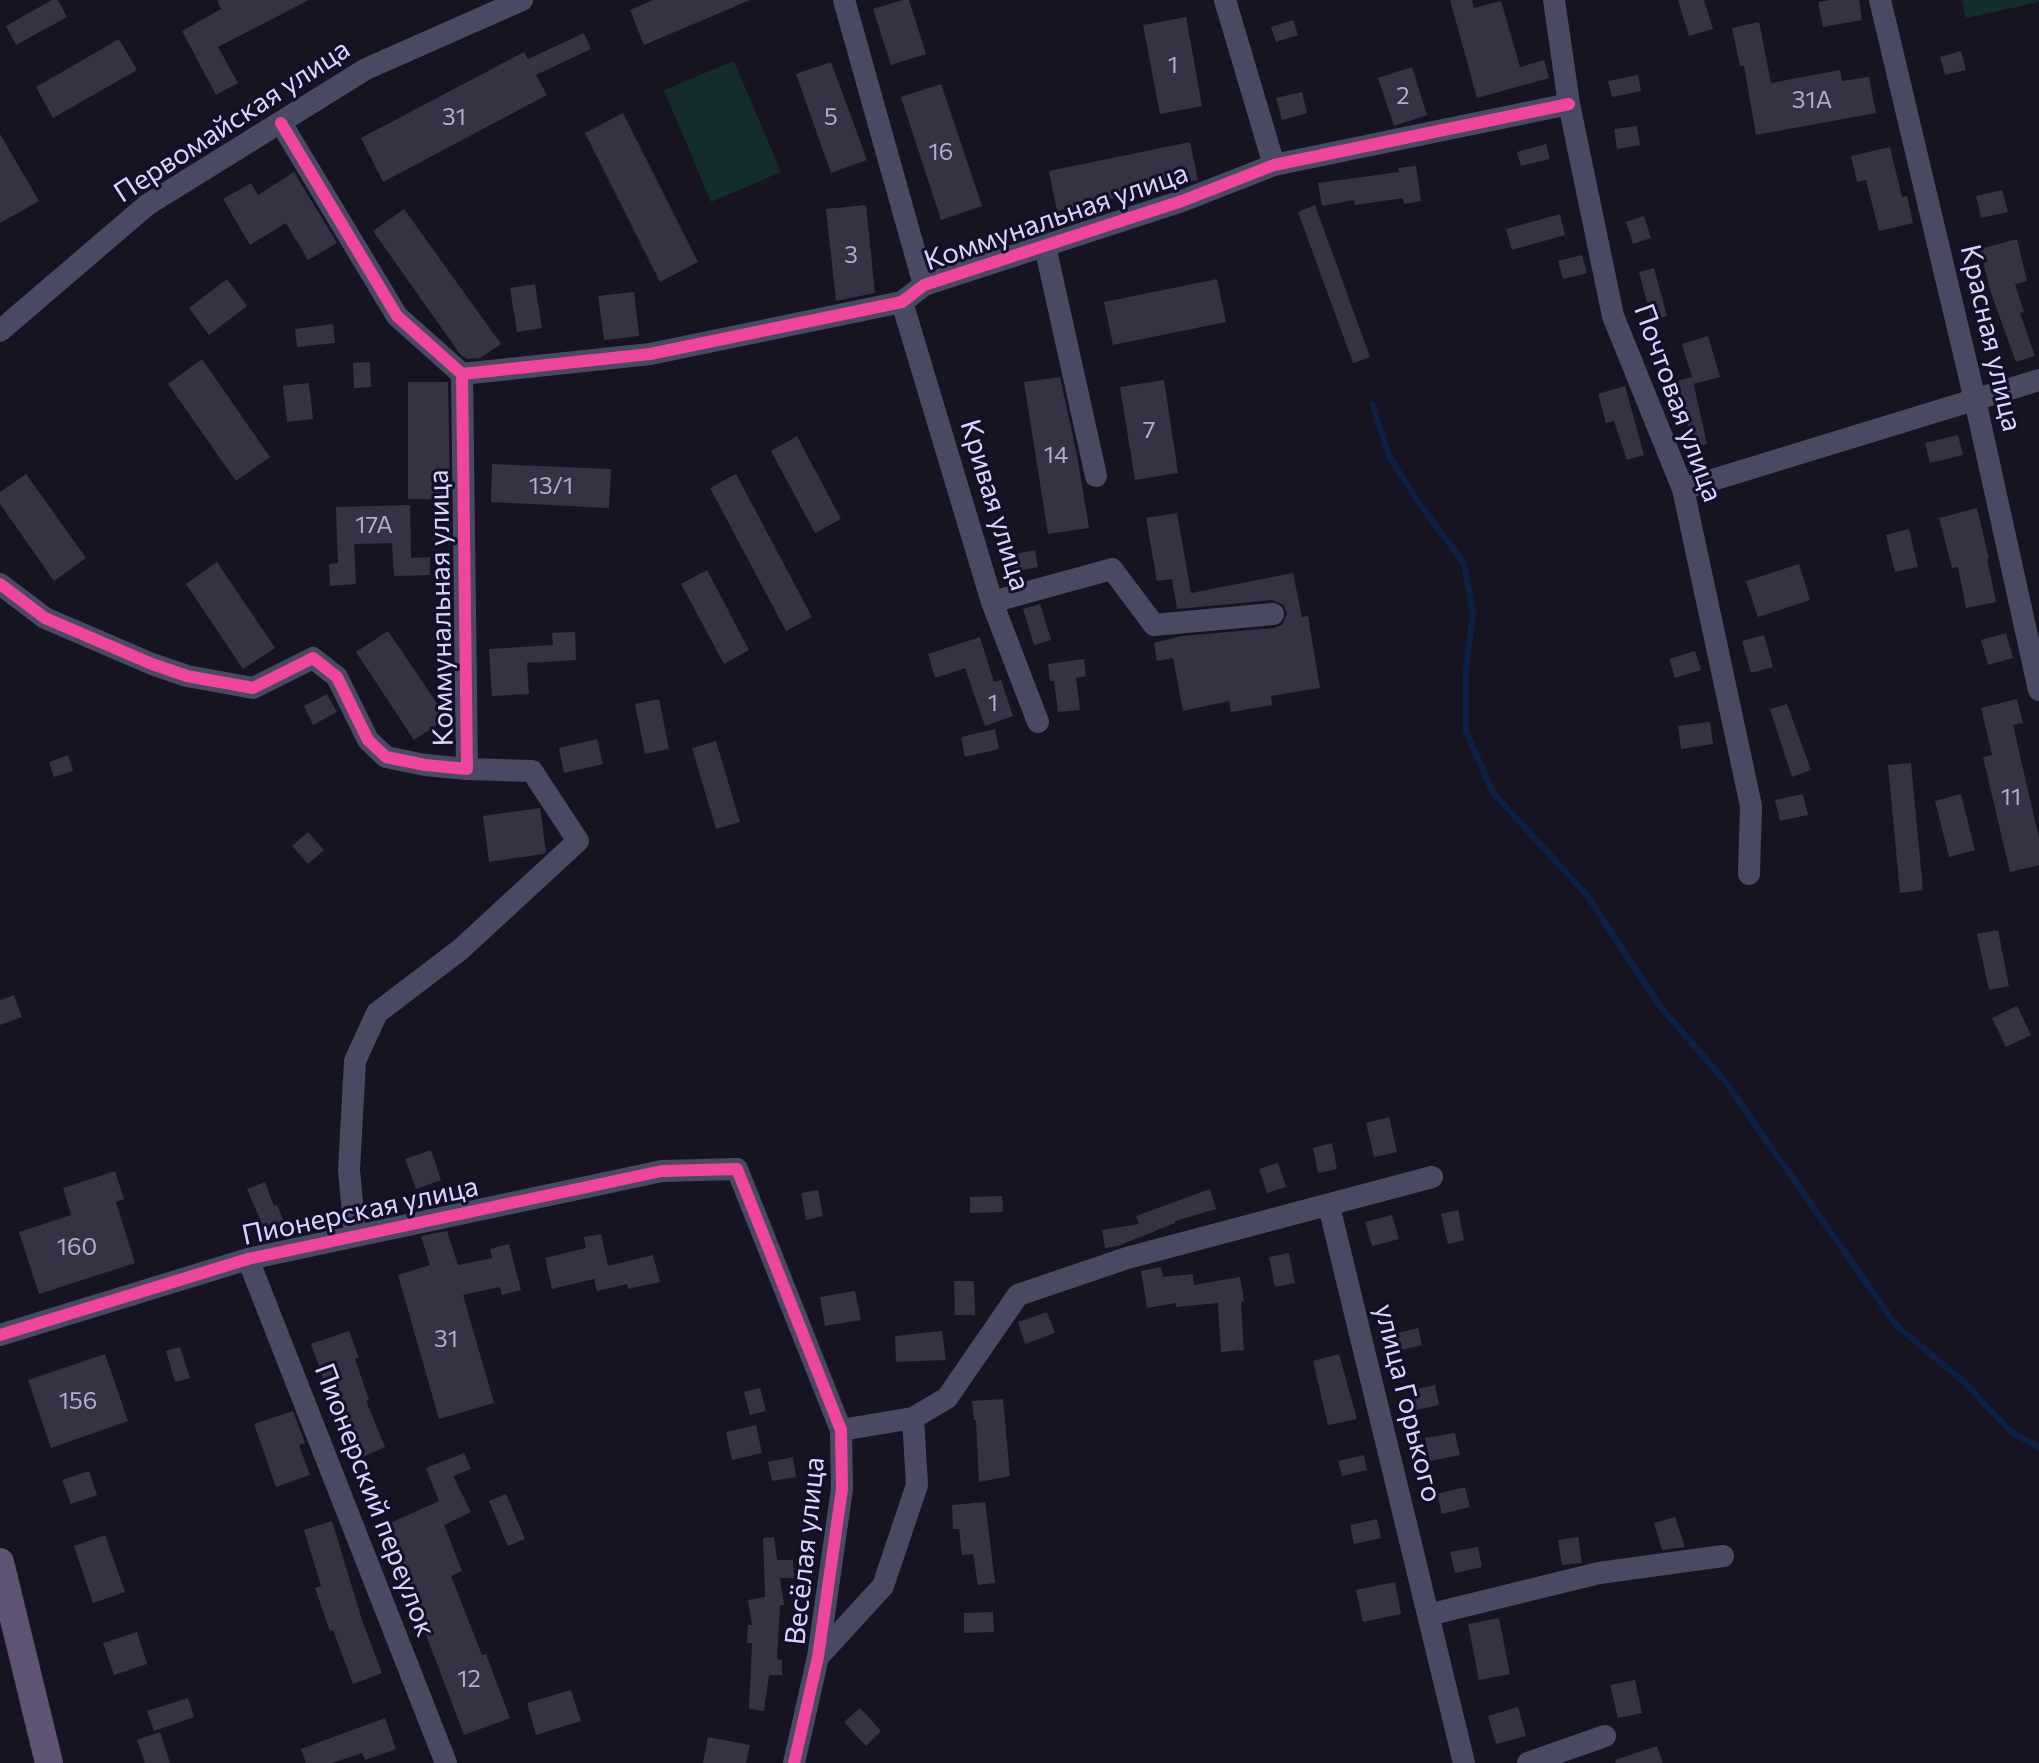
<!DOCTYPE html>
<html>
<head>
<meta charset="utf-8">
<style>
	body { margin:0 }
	canvas { display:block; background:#161421 }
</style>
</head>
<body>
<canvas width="2039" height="1763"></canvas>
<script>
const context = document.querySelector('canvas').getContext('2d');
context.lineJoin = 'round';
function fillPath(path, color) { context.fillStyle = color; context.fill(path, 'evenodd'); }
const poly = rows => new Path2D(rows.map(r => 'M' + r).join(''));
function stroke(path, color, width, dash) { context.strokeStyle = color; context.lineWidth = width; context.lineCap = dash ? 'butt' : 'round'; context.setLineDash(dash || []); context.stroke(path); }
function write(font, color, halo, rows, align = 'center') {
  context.font = font + ' Commissioner,sans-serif'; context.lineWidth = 6; context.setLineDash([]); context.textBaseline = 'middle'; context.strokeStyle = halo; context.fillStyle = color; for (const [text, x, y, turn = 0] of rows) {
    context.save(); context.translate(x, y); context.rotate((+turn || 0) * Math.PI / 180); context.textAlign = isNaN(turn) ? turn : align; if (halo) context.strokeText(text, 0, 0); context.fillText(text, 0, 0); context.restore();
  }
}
fillPath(poly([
	[1962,0,2039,0,2039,2,1966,18],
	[734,61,781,172,711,202,664,90]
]), '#132c2d');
stroke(poly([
	[1372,404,1390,458,1421,506,1464,563,1473,613,1466,670,1466,731,1493,793,1587,895,1659,1005,1724,1080,1896,1325,1965,1383,2011,1432,2039,1447]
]), '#0d2144', 6);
fillPath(poly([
	[52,0,58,0,67,17,16,45,6,26],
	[217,0,309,0,218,47,238,83,216,95,182,31,221,9],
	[653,0,750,0,644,45,630,10],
	[903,0,909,0,926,54,891,65,873,9],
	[1450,0,1472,0,1474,8,1501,1,1520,67,1544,60,1549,78,1477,98],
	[1678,0,1704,0,1713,29,1689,36],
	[1830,0,1859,0,1862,20,1823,27,1818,2],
	[1186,17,1202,106,1160,114,1143,25],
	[1293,20,1298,35,1276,42,1271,27],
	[1759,22,1771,83,1840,70,1842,81,1869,77,1876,113,1756,135,1744,66,1740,66,1732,28],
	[584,33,591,49,536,75,547,95,383,182,361,138,524,52,528,59],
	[119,39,137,70,53,118,36,87],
	[1961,51,1966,70,1945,75,1940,57],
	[831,62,867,160,831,173,796,74],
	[1412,67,1427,115,1394,126,1378,78],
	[1638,75,1641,91,1612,97,1608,81],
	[941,84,982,206,941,220,901,97],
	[1302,92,1307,113,1282,120,1276,98],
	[623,113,698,262,660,282,585,133],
	[1637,126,1640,145,1617,149,1614,129],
	[0,134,39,201,0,223],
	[1190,142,1198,180,1057,211,1049,171],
	[1546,144,1550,159,1521,166,1517,152],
	[1890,147,1902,197,1907,196,1913,223,1879,231,1866,180,1857,182,1851,156],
	[1416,166,1421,201,1404,204,1403,198,1355,205,1354,200,1322,206,1318,183,1399,172,1398,168],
	[294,172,337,243,308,260,286,223,250,245,223,199,251,183,258,195],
	[2002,190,2008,212,1981,218,1976,196],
	[866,205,875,293,836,301,826,209],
	[1315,205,1370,357,1353,363,1298,212],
	[404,209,501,344,480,358,467,359,460,354,373,231],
	[1560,214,1565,235,1512,250,1506,229],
	[1644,216,1651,238,1633,244,1626,222],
	[2017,239,2027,281,2015,284,2024,312,2020,313,2035,356,2016,362,1990,290,1980,249],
	[1582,255,1587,273,1563,279,1558,261],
	[1654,268,1667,316,1652,321,1639,272],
	[227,279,247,306,209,335,189,308],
	[1217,279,1226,322,1113,345,1104,302],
	[535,284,542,328,517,332,510,288],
	[634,292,639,336,604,340,598,296],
	[333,324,335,343,297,347,295,329],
	[1708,336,1720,377,1694,384,1682,344],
	[202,359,270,457,236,481,168,384],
	[370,362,371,387,354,388,353,363],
	[1060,377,1077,455,1089,528,1048,534,1024,382],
	[1692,377,1707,444,1693,447,1677,381],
	[1164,380,1178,473,1135,480,1120,387],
	[408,382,448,382,450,499,408,499],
	[309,383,313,419,287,422,283,386],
	[1625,386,1644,455,1627,460,1614,421,1606,423,1598,394],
	[1958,435,1963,455,1930,463,1925,443],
	[797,436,841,519,815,533,771,451],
	[492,464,611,469,609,508,491,502],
	[26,474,86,558,54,581,0,504,0,492],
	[736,474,812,617,786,631,710,488],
	[410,505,411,558,430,557,430,575,394,576,392,543,354,544,356,584,330,586,329,564,338,563,336,507],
	[1977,508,1989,559,1987,559,1996,602,1966,608,1958,567,1952,568,1939,518],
	[1177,513,1191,593,1293,573,1302,617,1308,616,1320,688,1271,696,1272,705,1231,712,1229,701,1183,711,1173,658,1157,661,1154,643,1182,636,1274,628,1282,625,1287,614,1284,605,1272,600,1177,609,1172,579,1157,581,1146,518],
	[1909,529,1918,567,1895,572,1886,535],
	[1035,550,1038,567,1014,572,1011,555],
	[217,562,275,648,243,669,186,584],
	[1799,564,1810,600,1758,617,1746,581],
	[707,570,749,650,724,664,681,584],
	[1040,604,1051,640,1034,645,1023,609],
	[388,631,447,718,414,740,356,652],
	[575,632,576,660,527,663,529,694,492,696,489,649,553,645,552,633],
	[2006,633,2013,658,1988,665,1981,640],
	[1764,635,1773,667,1751,673,1742,641],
	[980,637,994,682,1001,680,1013,716,985,726,965,668,935,678,928,654],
	[1695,651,1701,670,1675,678,1669,659],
	[1084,659,1086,676,1076,678,1080,710,1058,712,1054,681,1050,681,1048,664],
	[327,694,337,712,313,725,304,706],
	[659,699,669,749,645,754,635,704],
	[2017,699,2023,723,2013,725,2039,838,2039,865,2010,872,1983,757,1992,755,1981,708],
	[1787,704,1811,770,1792,777,1770,709],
	[1710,722,1713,744,1681,749,1678,726],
	[995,729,999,749,965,757,961,737],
	[597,739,603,764,564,773,559,748],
	[716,741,740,822,716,829,692,748],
	[68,755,73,771,54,777,49,762],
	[1911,763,1923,890,1900,893,1888,765],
	[1803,794,1808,815,1780,821,1775,800],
	[1961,794,1975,850,1949,857,1935,801],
	[540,808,546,852,543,854,489,862,483,816],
	[308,832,324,850,308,864,292,846],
	[1998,930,2009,986,1989,990,1977,934],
	[14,995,22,1017,0,1025,0,1000],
	[2017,1006,2031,1035,2006,1047,1992,1018],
	[1389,1117,1397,1152,1374,1157,1366,1123],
	[1332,1143,1337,1169,1318,1173,1313,1148],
	[431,1150,441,1180,416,1189,405,1159],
	[1278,1163,1286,1187,1267,1193,1259,1169],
	[115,1171,124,1199,116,1202,135,1263,39,1294,19,1232,71,1215,63,1188],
	[265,1182,274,1206,277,1205,290,1236,269,1240,247,1189],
	[1210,1189,1216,1209,1175,1221,1175,1223,1118,1246,1105,1248,1102,1230,1139,1224,1136,1216],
	[818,1190,823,1216,806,1220,801,1193],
	[1002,1196,1003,1212,970,1213,970,1197],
	[1458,1210,1464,1240,1448,1244,1441,1214],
	[1392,1215,1399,1239,1372,1246,1365,1222],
	[447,1231,458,1265,492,1258,490,1249,509,1244,521,1290,502,1295,500,1287,463,1295,494,1403,439,1419,398,1275,430,1265,421,1236],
	[601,1234,608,1266,653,1255,660,1282,628,1289,627,1284,597,1291,594,1279,552,1289,545,1258,586,1248,584,1237],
	[1289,1253,1295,1283,1275,1287,1269,1257],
	[1161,1267,1163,1277,1193,1274,1194,1285,1240,1277,1244,1301,1241,1302,1244,1350,1221,1352,1218,1303,1176,1307,1176,1303,1147,1308,1141,1271],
	[954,1281,974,1281,975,1315,955,1315],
	[855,1291,861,1320,825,1326,820,1297],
	[1047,1312,1055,1333,1025,1344,1018,1322],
	[1418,1328,1422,1345,1394,1352,1390,1335],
	[349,1331,359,1358,355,1359,369,1400,366,1401,385,1447,351,1462,330,1410,320,1381,324,1380,311,1344],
	[942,1331,946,1360,896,1362,895,1336],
	[180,1347,190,1378,175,1382,166,1351],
	[105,1354,128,1421,51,1448,28,1380],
	[1339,1354,1357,1419,1328,1425,1313,1361],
	[1435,1385,1439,1405,1416,1410,1412,1390],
	[760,1388,766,1411,750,1415,744,1392],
	[1003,1399,1010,1476,979,1482,976,1420,974,1420,972,1401],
	[293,1411,305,1443,299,1445,310,1475,276,1487,254,1424],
	[756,1425,762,1453,732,1460,726,1432],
	[1455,1433,1460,1455,1430,1461,1425,1438],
	[464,1453,471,1469,453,1476,471,1512,444,1525,462,1571,451,1576,482,1655,486,1654,510,1718,464,1735,395,1553,400,1551,388,1524,439,1501,426,1468],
	[1364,1455,1367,1470,1342,1476,1338,1461],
	[793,1457,796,1477,772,1481,768,1462],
	[89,1471,97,1495,71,1504,62,1480],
	[1465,1487,1470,1507,1442,1514,1437,1494],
	[506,1494,525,1539,508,1546,489,1501],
	[985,1502,995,1583,978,1585,973,1554,962,1555,959,1529,953,1529,952,1505],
	[1675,1517,1685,1547,1662,1550,1654,1523],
	[1377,1519,1381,1538,1354,1544,1350,1525],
	[332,1521,362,1620,382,1673,353,1684,333,1630,330,1631,315,1588,321,1586,304,1530],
	[105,1535,125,1592,93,1603,74,1546],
	[774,1537,777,1560,793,1560,794,1578,780,1578,784,1605,780,1605,777,1659,782,1660,782,1675,769,1675,764,1711,749,1709,752,1643,747,1643,748,1625,752,1625,748,1600,765,1597,763,1538],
	[1578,1537,1582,1563,1562,1565,1558,1540],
	[1478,1547,1482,1567,1455,1573,1450,1552],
	[1395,1582,1401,1614,1363,1622,1356,1590],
	[993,1612,994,1632,964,1633,964,1613],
	[1499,1618,1510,1674,1479,1680,1468,1624],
	[137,1632,147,1664,114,1675,103,1643],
	[1635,1680,1642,1713,1618,1718,1610,1685],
	[571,1690,581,1721,536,1735,527,1703],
	[188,1698,194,1717,154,1731,147,1711],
	[1518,1707,1526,1736,1496,1744,1488,1716],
	[860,1708,881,1731,866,1746,844,1722],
	[385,1718,396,1749,365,1760,362,1753,332,1763,306,1763,301,1749],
	[160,1732,170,1763,145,1763,137,1740],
	[708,1737,750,1745,746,1763,703,1763],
	[1657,1746,1663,1763,1616,1763,1615,1760]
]), '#343243');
stroke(poly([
	[844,0,924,285],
	[1225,0,1274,165],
	[1554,0,1569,104,1613,316,1683,489,1751,806,1749,874],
	[1880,0,1975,400,2039,690],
	[281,123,397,316,462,374,650,354,902,302,924,285,1182,201,1274,165,1569,104],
	[1045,246,1096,476],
	[902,302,992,602,1038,722],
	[0,331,147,205,366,69,522,0],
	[1683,489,2039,380],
	[0,584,45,618,152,664,187,676,253,688,313,658,337,677,368,740,386,757,425,765,467,769,462,374],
	[992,602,1112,569,1154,625,1273,614],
	[1329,1206,1464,1763],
	[355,1236,349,1170,355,1061,377,1013,461,949,578,841,532,771,467,769],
	[248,1259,446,1763],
	[0,1335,248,1259,662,1171,737,1169,841,1430,842,1489,818,1657,794,1763],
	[841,1430,913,1418,947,1398,1018,1295,1127,1258,1432,1177],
	[1428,1615,1599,1573,1723,1556],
	[818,1657,883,1586,917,1485,913,1418],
	[1528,1763,1605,1736]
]), '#4a4962', 22);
stroke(poly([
	[0,1562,49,1763]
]), '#5e5373', 28);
stroke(poly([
	[281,123,397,316,462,374,650,354,902,302,924,285,1182,201,1274,165,1569,104],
	[0,584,45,618,152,664,187,676,253,688,313,658,337,677,368,740,386,757,425,765,467,769,462,374],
	[0,1335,248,1259,662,1171,737,1169,841,1430,842,1489,818,1657,794,1763]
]), '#ed469a', 12);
write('24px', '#b0acd0', null, [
	["1",1173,65],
	["2",1403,96],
	["31А",1812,100],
	["31",454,117],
	["5",831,117],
	["16",941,152],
	["3",851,255],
	["7",1149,430],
	["14",1056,455],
	["13/1",551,486],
	["17А",374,525],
	["1",993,703],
	["11",2011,797],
	["160",77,1247],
	["31",446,1339],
	["156",78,1401],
	["12",469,1679]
]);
write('28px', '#d9d4ff', '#130f26', [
	["Первомайская улица",232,121,-33],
	["Коммунальная улица",1056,217,-19],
	["Красная улица",1991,338,77],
	["Почтовая улица",1678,403,70],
	["Кривая улица",995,505,73],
	["Коммунальная улица",441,608,-91],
	["Пионерская улица",360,1211,-12],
	["улица Горького",1408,1403,76],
	["Пионерский переулок",375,1500,69],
	["Весёлая улица",805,1551,-84]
]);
</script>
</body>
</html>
